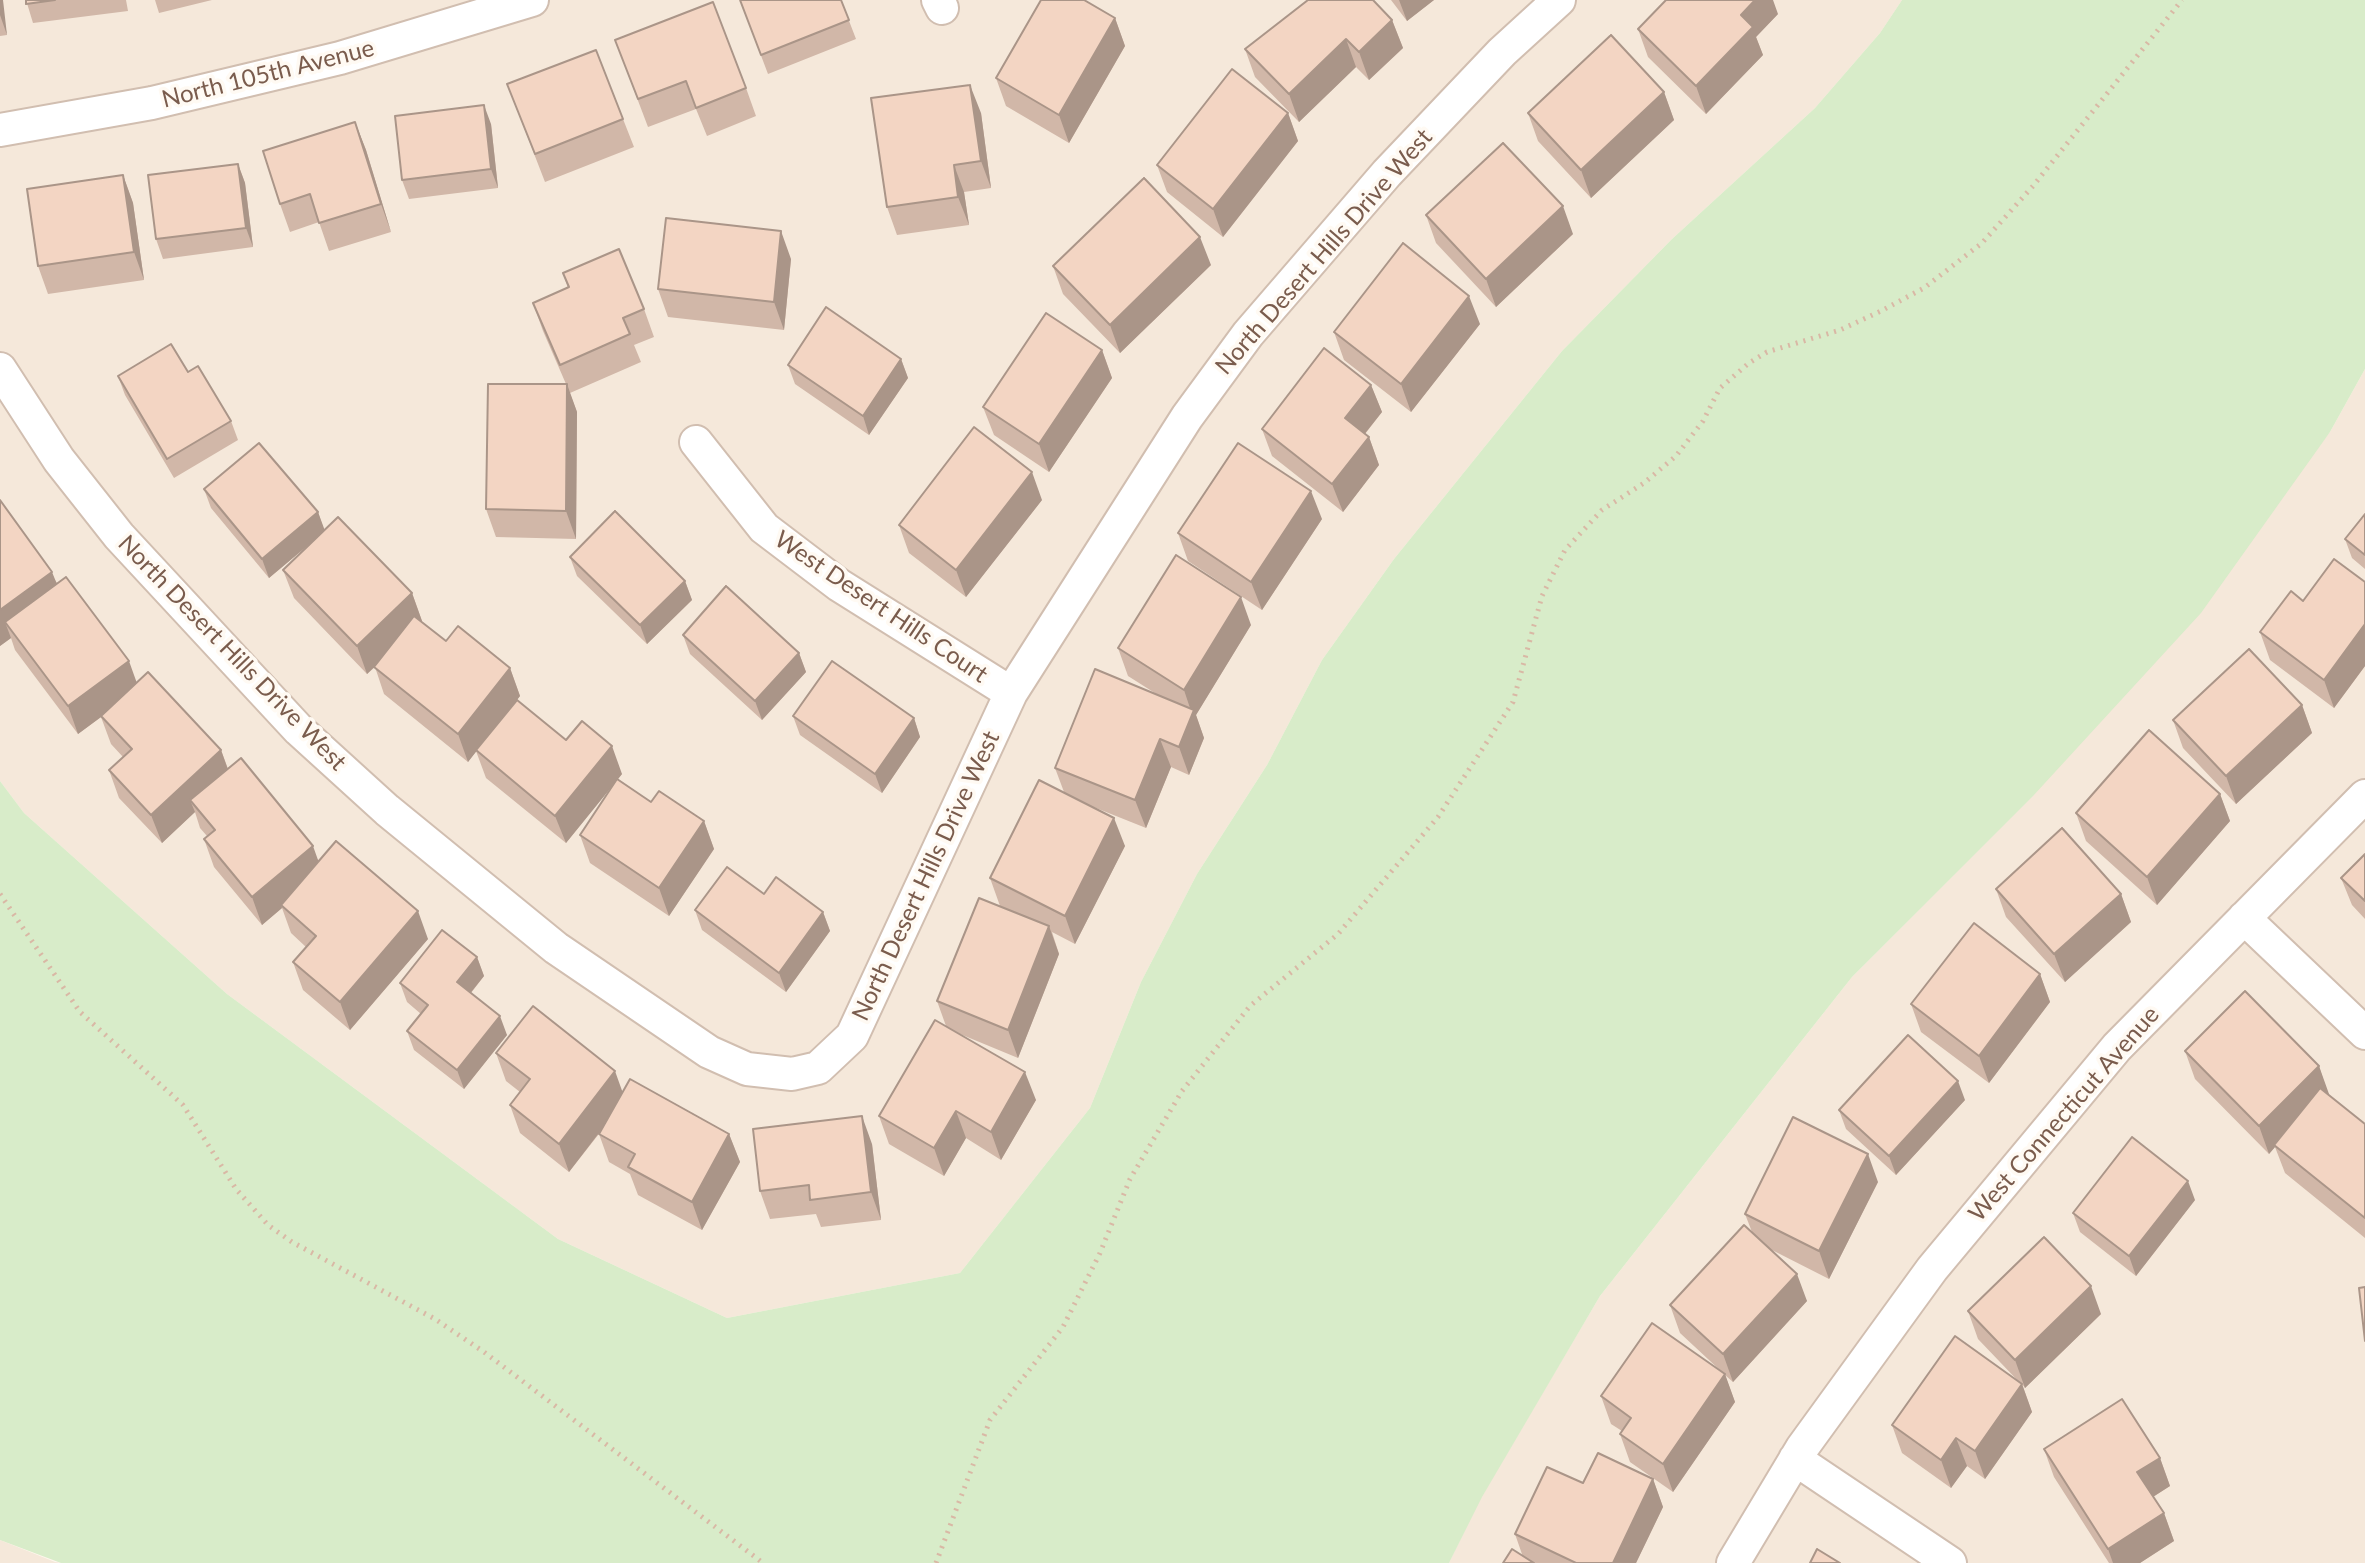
<!DOCTYPE html>
<html>
<head>
<meta charset="utf-8">
<style>
	body { margin:0 }
	canvas { display:block; background:#fdf6ec }
</style>
</head>
<body>
<canvas width="2365" height="1563"></canvas>
<script>
const context = document.querySelector('canvas').getContext('2d');
context.lineJoin = 'round';
function fillPath(path, color) { context.fillStyle = color; context.fill(path, 'evenodd'); }
const poly = rows => new Path2D(rows.map(r => 'M' + r).join(''));
function stroke(path, color, width, dash) { context.strokeStyle = color; context.lineWidth = width; context.lineCap = dash ? 'butt' : 'round'; context.setLineDash(dash || []); context.stroke(path); }
function write(font, color, halo, rows, align = 'center') {
  context.font = font + ' Lato,sans-serif'; context.lineWidth = 7; context.setLineDash([]); context.textBaseline = 'middle'; context.strokeStyle = halo; context.fillStyle = color; for (const [text, x, y, turn = 0] of rows) {
    context.save(); context.translate(x, y); context.rotate((+turn || 0) * Math.PI / 180); context.textAlign = isNaN(turn) ? turn : align; if (halo) context.strokeText(text, 0, 0); context.fillText(text, 0, 0); context.restore();
  }
}
fillPath(poly([
	[0,0,1902,0,1880,33,1815,108,1672,239,1562,351,1394,559,1322,660,1267,765,1197,874,1141,982,1090,1108,960,1273,727,1318,558,1239,227,994,24,813,0,781],
	[2365,369,2365,1563,1449,1563,1481,1497,1600,1296,1852,977,2033,795,2330,432],
	[0,1540,55,1562,61,1563,0,1563]
]), '#f5e8da');
fillPath(poly([
	[1902,0,2365,0,2365,369,2330,432,2201,613,2033,796,1852,977,1600,1296,1482,1497,1449,1563,61,1563,0,1540,0,781,24,813,227,994,558,1239,727,1318,960,1273,1090,1108,1141,982,1197,874,1267,765,1322,660,1394,559,1562,351,1672,239,1815,108,1880,33]
]), '#d8ecc9');
const minor = poly([
	[938,0,942,8],
	[0,130,152,103,340,58,532,0],
	[0,369,59,460,119,536,299,730,387,810,556,948,709,1052,747,1069,792,1074,818,1068,852,1036,1011,693,1187,417,1248,334,1387,173,1502,52,1559,0],
	[696,442,764,528,839,585,1011,693],
	[2244,918,2365,1033],
	[1795,1459,1950,1563],
	[1733,1563,1802,1448,1932,1269,2117,1047,2365,796]
]);
stroke(minor, '#d1beb0', 36);
stroke(poly([
	[0,894,80,1012,183,1105,236,1189,268,1225,292,1242,435,1319,484,1352,763,1563],
	[936,1563,990,1420,1063,1327,1100,1253,1130,1179,1182,1091,1250,1006,1338,934,1438,817,1513,702,1542,596,1565,550,1602,510,1644,483,1676,456,1703,421,1720,388,1749,363,1767,352,1840,330,1881,311,1924,288,1982,243,2033,186,2182,0]
]), '#d9b8a5', 5, [2, 6]);
stroke(minor, '#fff', 32);
fillPath(poly([
	[0,0,7,35,0,36],
	[26,0,126,0,128,11,33,23],
	[155,0,212,0,159,13],
	[740,0,841,0,856,39,768,74],
	[1391,0,1434,0,1407,21],
	[1778,14,1756,37,1763,55,1706,114,1648,57,1638,29],
	[1115,18,1125,46,1069,143,1006,106,996,78],
	[1392,20,1403,48,1369,80,1356,67,1299,122,1255,77,1245,49],
	[615,40,746,88,756,116,707,136,696,109,648,127],
	[507,84,623,119,634,147,545,182],
	[1664,92,1674,120,1591,198,1538,141,1528,113],
	[981,113,991,188,964,192,969,225,897,235,887,207],
	[1288,113,1298,141,1223,237,1167,192,1157,165],
	[355,122,366,150,391,232,329,251,319,222,290,232,280,204],
	[491,124,498,188,409,199,402,180],
	[238,164,245,183,253,247,163,259,156,239],
	[123,175,133,203,144,280,48,294,38,266],
	[1426,215,1573,234,1496,307,1436,243],
	[791,259,784,330,668,317,658,289],
	[1211,265,1120,353,1063,294,1053,266],
	[563,273,644,309,654,337,634,345,641,362,570,393,569,391,577,412,576,539,496,537,486,509,566,384,543,331,533,303,568,288],
	[1480,324,1411,412,1344,360,1334,332],
	[1102,350,1112,378,1049,472,994,435,983,407],
	[901,359,908,378,869,435,795,384,788,365],
	[188,372,231,421,238,440,174,478,125,395,118,376],
	[1371,385,1382,412,1365,434,1369,437,1379,465,1343,512,1272,456,1262,429],
	[204,489,318,512,324,530,412,593,422,621,421,622,446,641,510,668,520,696,504,717,566,740,622,774,618,779,651,802,704,821,714,849,669,916,590,863,580,835,613,785,566,843,486,778,476,751,468,762,384,694,375,667,367,674,294,598,283,570,318,537,269,578,211,508],
	[0,500,57,583,136,682,221,750,228,769,319,861,428,939,350,1030,303,990,293,962,306,947,291,933,282,908,262,925,214,867,204,839,207,836,200,828,195,812,162,843,119,798,109,770,123,757,111,744,101,717,78,734,15,650,11,638,0,646],
	[1042,500,966,597,909,553,899,525],
	[2365,514,2365,569,2352,558,2345,539],
	[1322,519,1262,610,1188,561,1178,533],
	[570,557,685,581,692,600,647,644,577,576],
	[2365,582,2365,666,2334,708,2270,660,2260,632,2303,601],
	[1251,625,1196,715,1204,738,1189,775,1171,767,1146,828,1091,806,1125,846,1075,944,1052,932,1059,954,1018,1058,960,1034,1036,1100,1001,1160,966,1138,944,1176,889,1144,879,1116,946,1026,937,1001,1000,906,990,878,1064,792,1055,768,1158,695,1128,676,1118,648],
	[683,635,799,653,806,672,762,720,690,654],
	[2302,705,2312,733,2236,804,2183,748,2173,720],
	[793,716,914,718,920,737,882,793,800,735],
	[2220,794,2230,821,2157,905,2086,841,2076,813],
	[2365,854,2365,919,2352,905,2341,878],
	[1996,889,2121,894,2131,922,2065,982,2006,917],
	[764,894,823,912,830,931,786,992,702,930,695,910],
	[477,957,484,976,471,993,507,1035,464,1089,414,1050,407,1031,421,1014,407,1002,400,983],
	[2040,974,2050,1002,1989,1083,1921,1032,1911,1004],
	[2185,1051,2319,1066,2328,1095,2365,1124,2365,1238,2285,1173,2275,1147,2269,1154,2195,1079],
	[496,1053,623,1091,729,1134,740,1162,702,1230,638,1195,630,1174,609,1162,599,1134,602,1130,569,1172,520,1133,510,1105,520,1092,506,1081],
	[1965,1100,1896,1175,1846,1129,1839,1110],
	[872,1144,881,1220,821,1227,816,1214,770,1219,760,1191],
	[1878,1182,1829,1279,1770,1249,1807,1301,1733,1382,1725,1375,1735,1402,1673,1492,1630,1462,1620,1434,1622,1431,1611,1424,1601,1396,1723,1373,1680,1333,1670,1305,1752,1232,1745,1214],
	[2195,1200,2136,1276,2080,1232,2073,1213],
	[1968,1311,2101,1314,2025,1388,2022,1384,2032,1412,1985,1479,1967,1466,1951,1488,1902,1453,1892,1425,2021,1384,1978,1339],
	[2044,1449,2160,1458,2170,1486,2153,1497,2164,1513,2174,1541,2140,1563,2109,1563,2054,1477],
	[1653,1479,1663,1507,1636,1563,1503,1563,1523,1557,1515,1534,1583,1483]
]), '#d1b7a8');
fillPath(poly([
	[0,0,3,0,7,35,0,15],
	[1399,0,1434,0,1407,21],
	[1755,0,1773,0,1778,14,1756,37,1763,55,1706,114,1696,86,1741,15],
	[1115,18,1125,46,1069,143,1059,115],
	[1392,20,1403,48,1369,80,1359,52],
	[1346,39,1356,67,1299,122,1289,94],
	[970,85,981,113,991,188,981,161],
	[1664,92,1674,120,1591,198,1581,170],
	[484,105,491,124,498,188,491,169],
	[1288,113,1298,141,1223,237,1213,209],
	[355,122,366,150,391,232,381,204],
	[238,164,245,183,253,247,246,228],
	[954,165,964,192,969,225,958,197],
	[123,175,133,203,144,280,134,252],
	[1563,206,1573,234,1496,307,1486,279],
	[781,231,791,259,784,330,774,302],
	[1200,237,1211,265,1120,353,1110,325],
	[1469,296,1480,324,1411,412,1401,384],
	[1102,350,1112,378,1049,472,1039,444],
	[901,359,908,378,869,435,863,416],
	[567,384,577,412,576,539,566,511],
	[1371,385,1382,412,1355,446,1345,418],
	[1369,437,1379,465,1343,512,1332,484],
	[1032,472,1042,500,966,597,956,570],
	[1311,491,1322,519,1262,610,1251,582],
	[318,512,325,531,269,578,262,559],
	[52,572,63,599,5,622,11,638,0,646,0,610],
	[685,581,692,600,647,644,640,625],
	[412,593,422,621,367,674,357,646],
	[1241,597,1251,625,1196,715,1204,738,1189,775,1179,747,1192,714,1184,690],
	[2365,624,2365,666,2334,708,2324,680],
	[799,653,806,672,762,720,755,701],
	[129,661,139,689,78,734,68,706],
	[510,668,520,696,468,762,458,734],
	[2302,705,2312,733,2236,804,2226,776],
	[914,718,920,737,882,793,875,774],
	[1160,739,1171,767,1146,828,1135,800],
	[612,746,622,774,566,843,555,816],
	[221,750,231,778,190,800,195,812,162,843,151,815],
	[2220,794,2230,821,2157,905,2147,877],
	[1114,818,1125,846,1075,944,1065,916],
	[704,821,714,849,669,916,659,888],
	[313,846,323,874,281,905,282,908,262,925,252,897],
	[2121,894,2131,922,2065,982,2054,954],
	[418,911,428,939,350,1030,340,1002],
	[823,912,830,931,786,992,779,973],
	[1049,926,1059,954,1018,1058,1008,1030],
	[477,957,484,976,464,1001,457,982],
	[2040,974,2050,1002,1989,1083,1979,1056],
	[500,1016,507,1035,464,1089,457,1070],
	[2319,1066,2329,1094,2276,1146,2274,1145,2275,1147,2269,1154,2259,1126],
	[615,1071,625,1099,569,1172,559,1144],
	[1025,1072,1036,1100,1001,1160,991,1132],
	[1958,1081,1965,1100,1896,1175,1889,1156],
	[956,1111,966,1138,944,1176,934,1148],
	[862,1116,872,1144,881,1220,871,1192],
	[729,1134,740,1162,702,1230,692,1202],
	[1868,1154,1878,1182,1829,1279,1819,1251],
	[2188,1181,2195,1200,2136,1276,2129,1256],
	[1797,1274,1807,1301,1733,1382,1723,1354],
	[2091,1286,2101,1314,2025,1388,2015,1360],
	[1725,1374,1735,1402,1673,1492,1663,1464],
	[2022,1384,2032,1412,1985,1479,1975,1451],
	[1956,1438,1967,1466,1951,1488,1941,1460],
	[2160,1458,2170,1486,2148,1500,2137,1472],
	[1653,1479,1663,1507,1636,1563,1613,1563],
	[2164,1513,2174,1541,2140,1563,2113,1563,2108,1549]
]), '#aa9588');
const building = poly([
	[26,0,55,0,26,4,26,0],
	[740,0,841,0,849,20,761,55,740,0],
	[1041,0,1084,0,1115,18,1059,115,996,78,1041,0],
	[1308,0,1373,0,1392,20,1359,52,1346,39,1289,94,1245,49,1308,0],
	[1666,0,1755,0,1741,15,1753,27,1696,86,1638,29,1666,0],
	[713,2,746,88,696,108,686,81,638,99,615,40,713,2],
	[1611,35,1664,92,1581,170,1528,113,1611,35],
	[596,50,623,119,535,154,507,84,596,50],
	[1232,69,1288,113,1213,209,1157,165,1232,69],
	[970,85,981,161,954,165,958,197,887,207,871,98,970,85],
	[484,105,491,169,402,180,395,116,484,105],
	[355,122,381,204,319,223,310,194,280,204,263,151,355,122],
	[1503,143,1563,206,1486,279,1426,215,1503,143],
	[238,164,246,228,156,239,148,175,238,164],
	[123,175,134,252,38,266,27,189,123,175],
	[1144,178,1200,237,1110,325,1053,266,1144,178],
	[666,218,781,231,774,302,658,289,666,218],
	[1403,243,1469,296,1401,384,1334,332,1403,243],
	[619,249,644,309,623,318,630,334,560,365,533,303,569,287,563,273,619,249],
	[826,307,901,359,863,416,788,365,826,307],
	[1046,313,1102,350,1039,444,983,407,1046,313],
	[171,344,188,372,198,366,231,421,167,459,118,376,171,344],
	[1324,348,1371,385,1345,418,1369,437,1332,484,1262,429,1324,348],
	[488,384,567,384,566,511,486,509,488,384],
	[974,427,1032,472,956,570,899,525,974,427],
	[259,443,318,512,262,559,204,489,259,443],
	[1238,443,1311,491,1251,582,1178,533,1238,443],
	[0,500,52,572,0,610,0,500],
	[615,511,685,581,640,625,570,557,615,511],
	[2365,514,2365,555,2345,539,2365,514],
	[338,517,412,593,357,646,283,570,338,517],
	[1176,555,1241,597,1184,690,1118,648,1176,555],
	[2334,559,2365,582,2365,624,2324,680,2260,632,2291,591,2303,601,2334,559],
	[66,577,129,661,68,706,5,622,66,577],
	[726,586,799,653,755,701,683,635,726,586],
	[414,616,446,641,458,626,510,668,458,734,374,667,414,616],
	[2249,649,2302,705,2226,776,2173,720,2249,649],
	[832,661,914,718,875,774,793,716,832,661],
	[1095,669,1194,710,1179,747,1160,739,1135,800,1055,768,1095,669],
	[148,672,221,750,151,815,109,770,132,749,101,716,148,672],
	[517,700,566,740,582,721,612,746,555,816,476,750,517,700],
	[2149,730,2220,794,2147,877,2076,813,2149,730],
	[241,758,313,846,252,897,204,839,215,830,190,800,241,758],
	[617,779,651,802,659,791,704,821,659,888,580,835,617,779],
	[1039,780,1114,818,1065,916,990,878,1039,780],
	[2062,828,2121,894,2054,954,1996,889,2062,828],
	[336,841,418,911,340,1002,293,962,316,936,281,905,336,841],
	[2365,854,2365,901,2341,878,2365,854],
	[727,867,764,894,776,877,823,912,779,973,695,910,727,867],
	[979,898,1049,926,1008,1030,937,1001,979,898],
	[1974,923,2040,974,1979,1056,1911,1004,1974,923],
	[442,930,477,957,457,982,500,1016,457,1070,407,1031,428,1005,400,983,442,930],
	[2245,991,2319,1066,2259,1126,2185,1051,2245,991],
	[533,1006,615,1071,559,1144,510,1105,530,1079,496,1053,533,1006],
	[935,1020,1025,1072,991,1132,956,1111,934,1148,879,1116,935,1020],
	[1908,1035,1958,1081,1889,1156,1839,1110,1908,1035],
	[630,1079,729,1134,692,1202,628,1167,635,1154,599,1134,630,1079],
	[2320,1088,2365,1124,2365,1218,2274,1145,2320,1088],
	[862,1116,871,1192,810,1200,809,1185,760,1191,753,1129,862,1116],
	[1793,1117,1868,1154,1819,1251,1745,1214,1793,1117],
	[2132,1137,2188,1181,2129,1256,2073,1213,2132,1137],
	[1744,1225,1797,1274,1723,1354,1670,1305,1744,1225],
	[2044,1237,2091,1286,2015,1360,1968,1311,2044,1237],
	[2365,1287,2365,1341,2359,1288,2365,1287],
	[1652,1323,1725,1374,1663,1464,1620,1434,1631,1418,1601,1396,1652,1323],
	[1955,1336,2022,1384,1975,1451,1956,1438,1941,1460,1892,1425,1955,1336],
	[2122,1399,2160,1458,2137,1472,2164,1513,2108,1549,2044,1449,2122,1399],
	[1598,1453,1653,1479,1613,1563,1576,1563,1515,1534,1547,1467,1583,1483,1598,1453],
	[1512,1549,1534,1563,1503,1563,1512,1549],
	[1817,1549,1840,1563,1810,1563,1817,1549]
]);
fillPath(building, '#f3d5c3');
stroke(building, '#aa9588', 2);
write('24px', '#7a5c4d', '#fffaf3', [
	["North 105th Avenue",268,74,-14],
	["North Desert Hills Drive West",1324,252,-49],
	["West Desert Hills Court",881,607,34],
	["North Desert Hills Drive West",232,653,46],
	["North Desert Hills Drive West",926,876,-65],
	["West Connecticut Avenue",2064,1114,-49]
]);
</script>
</body>
</html>
